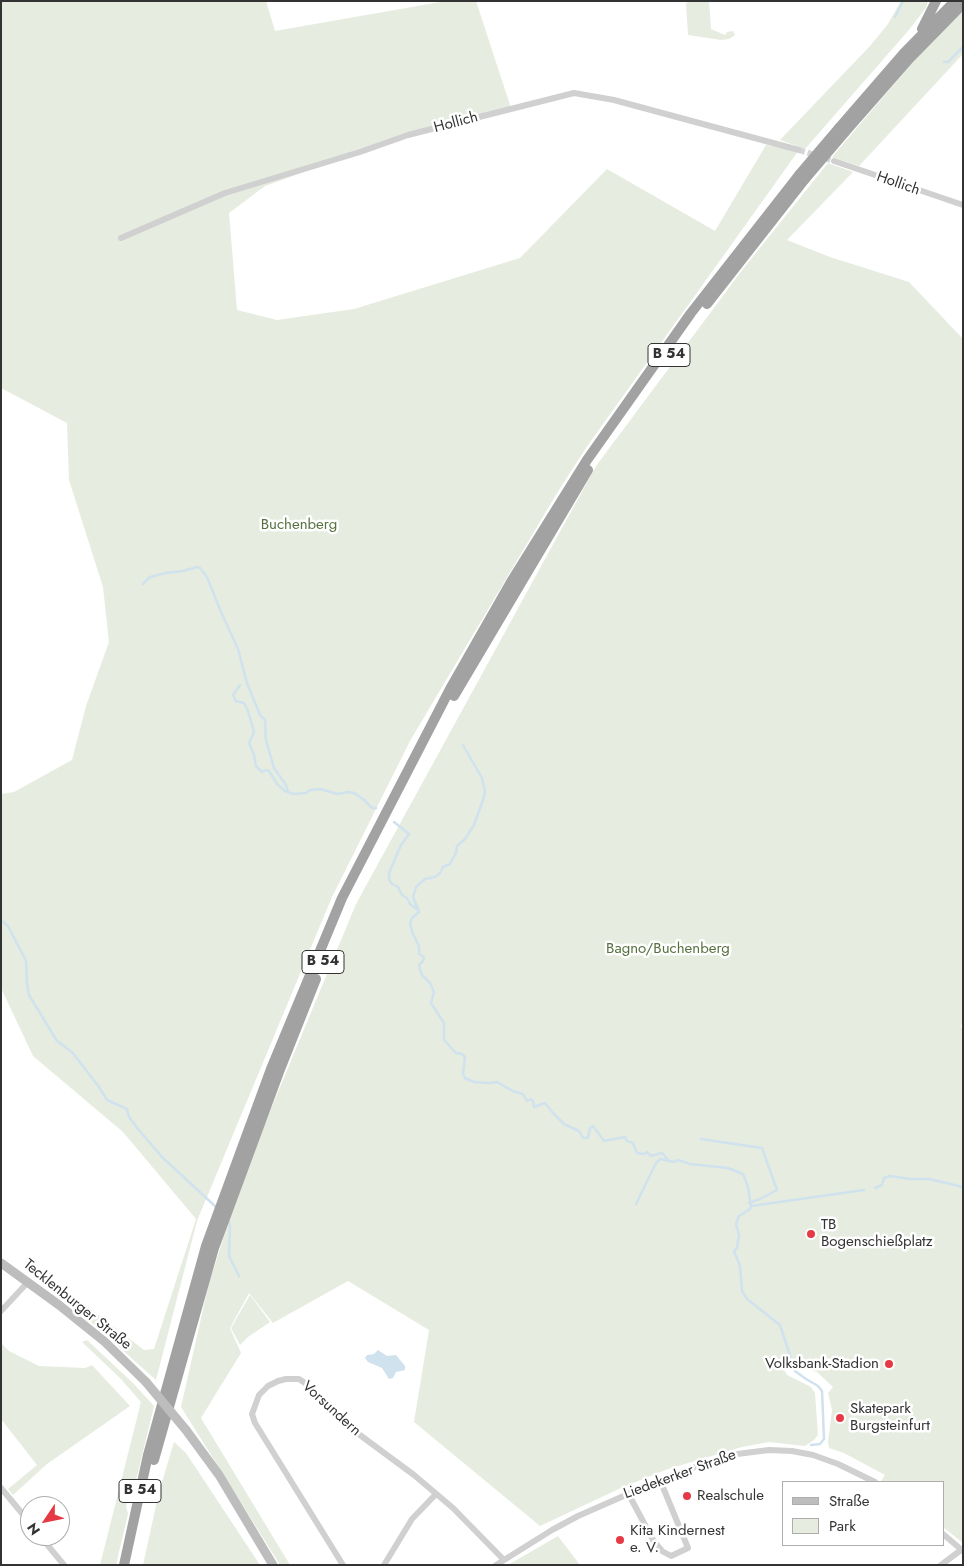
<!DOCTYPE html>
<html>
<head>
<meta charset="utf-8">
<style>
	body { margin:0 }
	#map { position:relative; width:964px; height:1566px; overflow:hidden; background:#fff; font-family:Jost,sans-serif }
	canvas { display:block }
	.frame { position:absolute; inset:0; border:2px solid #333; pointer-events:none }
	.legend { position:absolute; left:782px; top:1481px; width:162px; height:65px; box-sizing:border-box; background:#fff; border:1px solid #adadad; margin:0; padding:6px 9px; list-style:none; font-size:15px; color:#333 }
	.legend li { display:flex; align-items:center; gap:10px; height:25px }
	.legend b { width:25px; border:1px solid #adadad }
	.north { position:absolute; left:20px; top:1496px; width:50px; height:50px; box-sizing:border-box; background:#fff; border:1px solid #adadad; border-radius:50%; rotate:236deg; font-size:14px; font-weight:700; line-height:20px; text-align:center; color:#333 }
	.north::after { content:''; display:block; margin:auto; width:18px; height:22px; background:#e63946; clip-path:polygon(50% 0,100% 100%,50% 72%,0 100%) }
</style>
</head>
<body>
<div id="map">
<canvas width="964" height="1566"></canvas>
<div class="frame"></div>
<ul class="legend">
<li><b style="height:6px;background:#bdbdbd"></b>Straße</li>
<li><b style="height:14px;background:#e6ecdf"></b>Park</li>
</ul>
<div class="north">N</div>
</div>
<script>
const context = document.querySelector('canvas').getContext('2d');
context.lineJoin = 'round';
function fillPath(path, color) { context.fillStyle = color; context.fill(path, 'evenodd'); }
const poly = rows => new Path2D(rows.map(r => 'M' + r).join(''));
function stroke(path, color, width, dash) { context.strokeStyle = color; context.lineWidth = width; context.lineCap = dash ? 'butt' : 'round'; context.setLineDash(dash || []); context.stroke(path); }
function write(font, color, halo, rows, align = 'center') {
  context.font = font + ' Jost,sans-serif'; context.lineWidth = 5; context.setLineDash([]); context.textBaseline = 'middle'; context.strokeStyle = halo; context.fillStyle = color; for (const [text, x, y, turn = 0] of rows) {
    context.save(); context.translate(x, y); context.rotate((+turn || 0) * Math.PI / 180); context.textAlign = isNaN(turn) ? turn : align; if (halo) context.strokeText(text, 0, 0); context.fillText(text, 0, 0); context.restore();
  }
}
fillPath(poly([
	[1,1,266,1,275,31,446,1,476,1,512,111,408,135,265,186,229,213,237,310,277,320,354,309,520,258,607,169,715,231,766,145,799,150,588,445,557,493,410,741,332,897,197,1221,156,1380,72,1305,79,1300,144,1350,154,1349,196,1219,123,1132,33,1056,1,988,1,794,14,792,72,760,86,706,109,642,103,587,69,480,67,423,1,388],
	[691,1,709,1,711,29,725,35,727,32,733,31,735,35,729,39,721,40,688,35,686,3],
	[901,1,928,1,926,8,908,31,805,149,780,140,870,46,888,24],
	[963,11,963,54,859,166,832,157,925,48],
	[828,163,853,172,787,240,830,257,909,282,963,339,963,1016,961,1027,963,1030,963,1543,943,1527,943,1482,883,1482,881,1481,885,1475,844,1453,829,1448,828,1442,832,1410,828,1393,833,1387,817,1372,786,1361,782,1367,787,1375,811,1387,815,1393,818,1435,814,1440,805,1446,769,1442,742,1447,668,1469,623,1487,540,1526,414,1422,429,1330,348,1281,273,1323,249,1293,230,1328,241,1353,201,1418,290,1565,280,1565,181,1407,209,1283,244,1174,356,904,596,466,743,269],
	[250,1295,270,1322,248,1337,240,1345,231,1328],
	[87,1340,133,1383,154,1406,135,1485,130,1492,126,1506,128,1514,116,1565,100,1565,141,1402,120,1378,82,1342],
	[1,1343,9,1351,39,1366,85,1368,92,1365,130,1406,47,1464,13,1495,8,1489,37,1465,1,1419],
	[174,1442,186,1453,260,1565,143,1565,159,1492],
	[558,1536,580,1565,508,1565]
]), '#e6ecdf');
fillPath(poly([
	[378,1350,387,1356,396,1355,405,1366,405,1370,396,1372,393,1378,389,1379,382,1368,368,1362,365,1358,367,1355,374,1354]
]), '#cfe2ee');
stroke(poly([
	[895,17,903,1],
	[944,62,948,62,963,47],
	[143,584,150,577,166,573,183,571,197,567,200,568,207,577,221,612,238,649,247,683,260,715,265,720,266,740,274,768,286,785,288,792,293,794,306,793,310,790,320,789,338,794,348,792,354,793,363,799,372,808,376,808],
	[240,685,233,695,236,701,244,703,248,711,254,732,249,743,254,755,256,766,262,772,266,770,269,771,277,784,285,791,288,792],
	[394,822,409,834,401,845,389,873,389,879,391,883,398,887,402,895,407,898,410,904,418,910,419,912,412,918,410,924,413,934,419,946,419,954,424,957,423,961,419,965,420,969,422,975,430,983,434,992,431,1003,444,1023,444,1040,456,1053,462,1054,465,1057,463,1074,465,1078,474,1082,489,1083,497,1082,513,1091,523,1094,527,1101,531,1099,533,1101,534,1107,545,1103,553,1113,564,1124,579,1131,583,1138,588,1138,590,1128,593,1126,604,1141,625,1137,627,1141,633,1143,637,1153,644,1154,647,1152,651,1156,662,1153,669,1161,673,1162,678,1160,690,1164,728,1168,743,1174,748,1187,751,1206,750,1209,739,1216,736,1224,739,1235,737,1248,734,1251,740,1266,742,1291,747,1299,780,1325,795,1371,806,1379,818,1386,822,1391,824,1439,820,1444,811,1445],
	[418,909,413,897,416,887,425,879,435,877,440,873,443,867,450,864,456,853,457,846,465,839,474,825,483,800,485,791,482,778,463,745],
	[1,920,8,926,26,961,27,984,29,995,57,1041,72,1052,99,1087,107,1100,127,1109,129,1117,138,1129,162,1157,216,1207],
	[701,1139,762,1148,777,1190,760,1199,749,1203],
	[875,1188,882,1185,884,1178,890,1176,910,1179,929,1179,963,1187],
	[636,1204,656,1163,660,1159,669,1161],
	[751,1206,864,1190],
	[229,1222,230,1226,229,1256,239,1276]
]), '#cfe2ee', 2.5);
stroke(poly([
	[799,150,834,161]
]), '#d6d6d6', 6, [6, 3]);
stroke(poly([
	[834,161,963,205],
	[121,238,225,193,360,152,408,135,574,93,614,100,799,150],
	[1,1311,28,1282],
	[1,1488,30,1523],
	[628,1493,653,1540,662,1551,671,1556,688,1548,660,1480],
	[943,1534,963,1551],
	[40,1536,64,1565],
	[343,1565,255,1423,252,1414,259,1395,268,1386,278,1381,286,1379,299,1379,308,1385,320,1401,341,1421,414,1475,453,1508,503,1559],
	[384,1565,412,1519,436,1494],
	[496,1565,552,1530,578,1516,667,1477,729,1455,769,1450,792,1451,813,1455,838,1464,875,1482],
	[941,1565,961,1550]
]), '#d0d0d0', 6);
stroke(poly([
	[1,1263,59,1305,105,1342,146,1382],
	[186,1430,219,1475,273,1565]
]), '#bdbdbd', 9);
stroke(poly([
	[922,29,936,1],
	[839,128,904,53,955,1],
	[845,132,910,58,963,4],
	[707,304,805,179],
	[454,696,588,470],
	[154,1460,214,1248,279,1072,316,979],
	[124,1565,148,1455,206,1246,271,1069,342,898,450,689,511,582,587,460,691,313,799,175]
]), '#a2a2a2', 10);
stroke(poly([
	[146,1382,186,1430]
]), '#bdbdbd', 9);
stroke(poly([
	[799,175,839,128],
	[805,179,845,132]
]), '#a2a2a2', 10);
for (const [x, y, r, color] of [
	[811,1234,5,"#e63946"],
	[889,1364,5,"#e63946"],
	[840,1418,5,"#e63946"],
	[687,1496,5,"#e63946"],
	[620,1540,5,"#e63946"]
]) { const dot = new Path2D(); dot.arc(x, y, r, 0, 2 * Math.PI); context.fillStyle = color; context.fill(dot); stroke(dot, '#fff', 2); }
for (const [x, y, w] of [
	[669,355,42],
	[323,962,42],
	[140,1491,42]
]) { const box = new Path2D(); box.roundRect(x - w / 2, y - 11.5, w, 23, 4); context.fillStyle = '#fff'; context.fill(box); stroke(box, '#333', 1); }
write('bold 14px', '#333', null, [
	["B 54",669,355],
	["B 54",323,962],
	["B 54",140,1491]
]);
write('15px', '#333', '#fff', [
	["Hollich",456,123,-15],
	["Hollich",898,184,19],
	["Tecklenburger Straße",77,1305,39],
	["Vorsundern",331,1409,42],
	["Liedekerker Straße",680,1475,-20]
]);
write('15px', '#56703f', '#fff', [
	["Buchenberg",299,525],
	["Bagno/Buchenberg",668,949]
]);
write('15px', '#333', '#fff', [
	["TB",821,1225],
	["Bogenschießplatz",821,1242],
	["Volksbank-Stadion",879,1364,"right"],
	["Skatepark",850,1409],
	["Burgsteinfurt",850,1426],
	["Realschule",697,1496],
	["Kita Kindernest",630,1531],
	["e. V.",630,1548]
], 'left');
</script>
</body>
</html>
